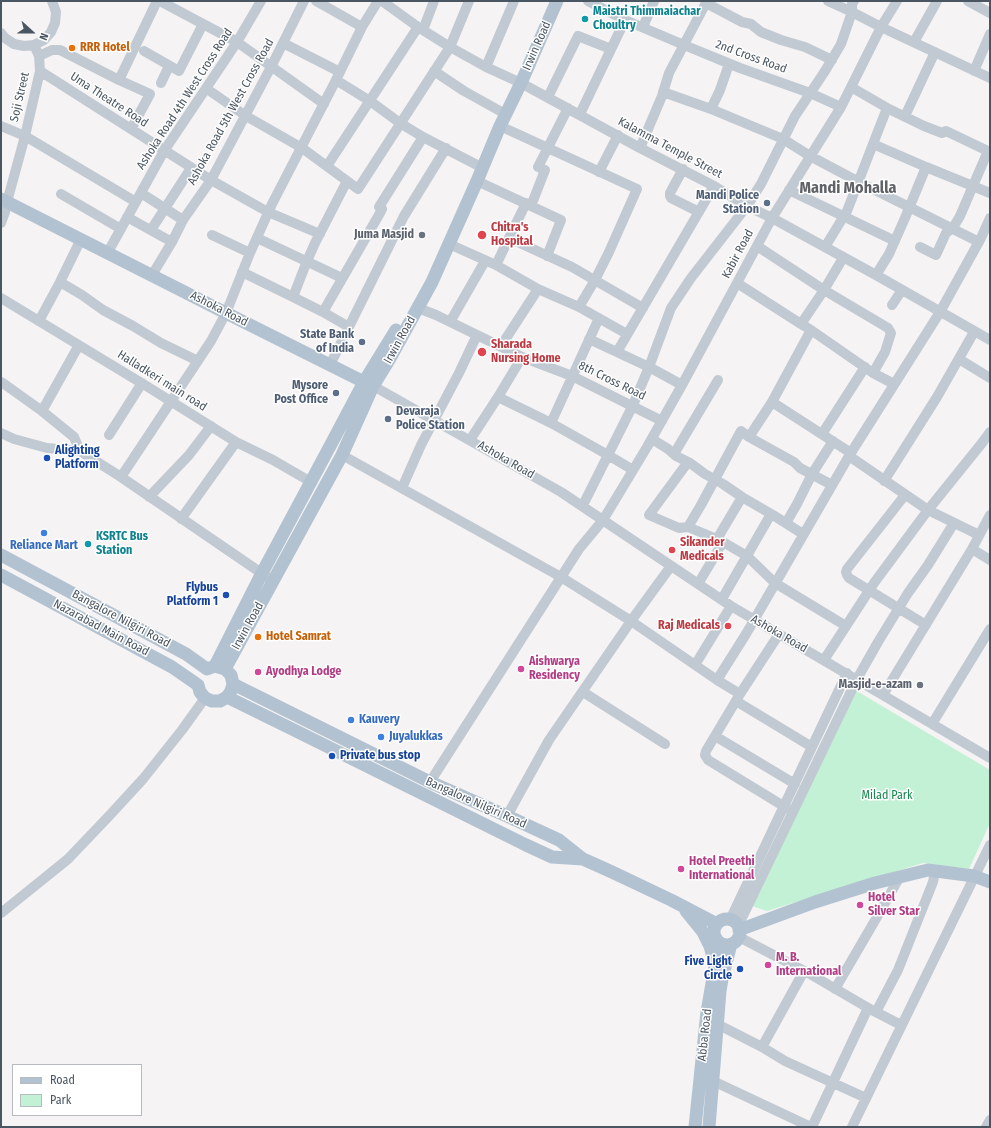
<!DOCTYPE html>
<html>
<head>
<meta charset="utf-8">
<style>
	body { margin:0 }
	#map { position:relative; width:991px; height:1128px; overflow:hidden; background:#f5f3f3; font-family:"Fira Sans Condensed",sans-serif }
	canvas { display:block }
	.frame { position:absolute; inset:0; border:2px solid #4a5661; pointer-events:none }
	.legend { position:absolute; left:12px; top:1064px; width:130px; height:52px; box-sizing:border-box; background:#fff; border:1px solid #b7bbc0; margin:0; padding:5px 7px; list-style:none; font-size:12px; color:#4a5661 }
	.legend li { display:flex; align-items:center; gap:8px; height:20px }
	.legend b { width:20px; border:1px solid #b7bbc0 }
	.north { position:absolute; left:12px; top:12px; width:40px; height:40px; -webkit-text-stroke:3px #fff; paint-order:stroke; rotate:111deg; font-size:11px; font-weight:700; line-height:16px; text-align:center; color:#4a5661 }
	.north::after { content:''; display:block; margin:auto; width:14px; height:18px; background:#4a5661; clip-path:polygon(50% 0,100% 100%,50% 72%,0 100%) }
</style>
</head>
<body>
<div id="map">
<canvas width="991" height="1128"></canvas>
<div class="frame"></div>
<ul class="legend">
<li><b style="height:5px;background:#b3c2d1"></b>Road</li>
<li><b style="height:11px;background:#c3f1d5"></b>Park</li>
</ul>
<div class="north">N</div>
</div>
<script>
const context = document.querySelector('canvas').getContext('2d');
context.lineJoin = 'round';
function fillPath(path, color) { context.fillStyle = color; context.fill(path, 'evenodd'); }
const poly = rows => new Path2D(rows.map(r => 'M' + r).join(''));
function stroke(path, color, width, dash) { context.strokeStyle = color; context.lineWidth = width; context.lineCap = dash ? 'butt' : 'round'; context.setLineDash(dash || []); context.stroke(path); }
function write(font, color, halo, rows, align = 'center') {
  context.font = font + ' "Fira Sans Condensed",sans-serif'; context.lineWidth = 3; context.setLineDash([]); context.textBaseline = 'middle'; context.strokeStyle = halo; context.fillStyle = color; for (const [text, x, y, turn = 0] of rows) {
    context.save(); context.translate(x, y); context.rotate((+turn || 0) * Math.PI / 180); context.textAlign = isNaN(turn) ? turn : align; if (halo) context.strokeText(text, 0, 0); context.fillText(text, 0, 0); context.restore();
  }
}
fillPath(poly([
	[855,690,990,770,990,823,969,869,923,863,767,911,752,906]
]), '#c3f1d5');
stroke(poly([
	[160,1,237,42,324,104],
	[316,1,362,27],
	[382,1,418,27,450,47,486,67,521,83,640,148,714,186,747,206,772,218,876,275,990,340],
	[588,1,625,20,684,45,740,68,810,93,841,107],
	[828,1,852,12,881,27,990,78],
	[968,1,990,13],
	[706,3,742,22,751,24,761,32,781,40,805,47,832,60],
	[643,27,654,1],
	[423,30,434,1],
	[1,33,5,38,14,44,24,46,34,45,44,40,51,32,55,23,56,12,52,1],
	[914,42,937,1],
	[283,43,340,72],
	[144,51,179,71,203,24],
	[39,56,52,50,60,50,119,80,150,94,131,129],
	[486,67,514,1],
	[40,71,211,180,268,212,320,234],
	[434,71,464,91,500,111],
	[974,71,990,34],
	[119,80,157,1],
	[336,80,370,101,400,123,423,137,477,165],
	[161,83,169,66],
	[851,87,889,109,924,126,942,133,946,131,990,152],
	[207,89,246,116,302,148,358,189,450,47,469,1],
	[663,92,711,109,783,139,810,156,859,182,979,242],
	[548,97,578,36,611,49],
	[711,109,720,90,729,64],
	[580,114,625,20],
	[905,116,935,52],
	[1,126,25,136,136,202],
	[500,126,637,189,609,252,595,280,579,307,627,334],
	[873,144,926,167,990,193],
	[640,148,662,96,669,73,707,1],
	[327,166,418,27],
	[683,169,670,193,670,196,671,198,699,212],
	[599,172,618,135],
	[477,181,561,220,547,256],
	[789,190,895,241],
	[141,193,183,220],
	[61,194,121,229],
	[531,206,545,170,538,167,568,108],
	[127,217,172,242],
	[1,223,5,212,7,202,25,136,40,71,39,56,34,45],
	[151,230,191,168],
	[212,235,250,253],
	[257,238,342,278],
	[509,238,572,267,643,308],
	[449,244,496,265,538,289,579,307],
	[757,246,824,290,888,328,891,333,885,352,873,373],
	[825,247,847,211,887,108],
	[920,247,936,255,946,233,953,228,960,216,988,151],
	[108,252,164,151,237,42,261,1],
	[496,265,526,203],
	[242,272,293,297,307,261,315,243,347,181],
	[152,275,172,242,183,220,211,180,271,67,304,1],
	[876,275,889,254,905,218,926,167],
	[60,282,82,295,103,310,133,326,161,343,198,361],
	[737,283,801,324,824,290,843,258],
	[293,297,323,312,349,327],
	[1,298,148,387,236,442,273,460,311,482],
	[892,305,902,290],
	[418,308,436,315,522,357,572,376,662,421],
	[323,312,380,213,382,209,379,207,423,137],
	[39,321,60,282,81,239],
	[450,322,485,261],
	[801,324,811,330,772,402,851,453],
	[811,330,873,373,894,384],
	[589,339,649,367,682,385],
	[501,346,538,289],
	[617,352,714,186],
	[959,359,990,378],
	[330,365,404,216,446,148],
	[1,382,7,386,42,411,74,437,80,451],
	[368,383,561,492,731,606,990,758],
	[498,397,551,423,608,455,633,470],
	[772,402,749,437,794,462,800,468,832,485],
	[42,411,79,345],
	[551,423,599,318],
	[1,433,14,439,47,448,80,451,121,477,273,581],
	[822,434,865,367],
	[109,435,142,383],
	[652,439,668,449,676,456,690,463,705,474,723,484,742,497,773,515,803,534],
	[470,440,498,397,522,357],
	[674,454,718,380],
	[342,455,561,577,631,621,717,680,740,694],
	[849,456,928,510,979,535],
	[688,462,649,515,679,528,688,527,701,505,741,431,749,437],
	[121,477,211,341,226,313,250,253,272,204,336,80,362,27,378,1],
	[884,481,937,397,974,332],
	[402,488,421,445,459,373,477,335],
	[905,495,847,569,846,572,847,575,849,578,926,625],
	[149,497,189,455,211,426],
	[583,505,633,405,649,367,671,308,691,278,747,206,761,184,795,116,825,71,841,44,852,12,852,4,854,1],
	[181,519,236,442],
	[786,523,797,504,812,474,833,441],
	[688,527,717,539],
	[723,542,747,556,775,583,846,626],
	[972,549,990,560],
	[698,584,723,542,717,539,742,497],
	[722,599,771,514],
	[779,634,740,694,706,751,705,755,708,760,790,810],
	[824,660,874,583,928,510,982,443,990,432],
	[695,665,731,606],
	[717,680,746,634,849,456,940,312,981,238,990,218],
	[583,692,665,744],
	[883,695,972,549,990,515],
	[736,701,812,747],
	[932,724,990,629],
	[715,736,795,784],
	[430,782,579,549,603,520,647,447,682,385,772,218,841,107,881,27,897,1],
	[507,816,549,740,631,621,671,566],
	[1,913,68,859,109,816,143,779,182,730,205,698],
	[730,920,847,673],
	[738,926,857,679,878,642,908,593,928,565,954,523],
	[739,937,810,974,870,1009,901,1025],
	[835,989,877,917,899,878],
	[876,1012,898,970,933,882,935,871],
	[717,1024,762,1047,785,1061,866,1098],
	[762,1047,804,971],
	[713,1081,811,1127],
	[812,1127,868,1008],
	[852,1127,990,845],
	[986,1127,990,1120]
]), '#c1cad2', 10);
stroke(poly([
	[1,199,226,313,364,382],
	[1,555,186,654,207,669,215,666,225,669,231,675,233,684,231,691,227,697,220,701,212,701,205,698,200,692,198,685,172,667,1,575],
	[215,666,262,573,329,448,364,382,396,330],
	[225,669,342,455,373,386,389,360,432,282,477,181,500,126,521,83,557,1],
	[233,684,430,782,507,816,559,840,583,859,612,872,671,900,717,924],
	[227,697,292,729,526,845,552,857,583,859],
	[686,911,703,932,710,946,714,961],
	'714 932a13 13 0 1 1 26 0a13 13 0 1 1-26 0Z',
	[739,930,815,902,875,883,928,870,974,876,990,882],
	[695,1127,707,1012,719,943],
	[709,1127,720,991,722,979,731,944]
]), '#b3c2d1', 13);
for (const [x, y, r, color] of [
	[585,19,4,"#0f9aa8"],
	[72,48,4,"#e8710a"],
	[767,203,4,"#5c6f8a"],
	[422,235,4,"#6b7280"],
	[482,235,5,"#e0444e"],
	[362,342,4,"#5c6f8a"],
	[482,352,5,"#e0444e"],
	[336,393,4,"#5c6f8a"],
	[388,419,4,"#5c6f8a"],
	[47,458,4,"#1a4fb4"],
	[44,533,4,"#3f7fe0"],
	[88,544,4,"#0f9aa8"],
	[672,550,4,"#e0444e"],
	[226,595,4,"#1a4fb4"],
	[728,626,4,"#e0444e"],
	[258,637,4,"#e8710a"],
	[521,669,4,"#d1479c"],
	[258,672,4,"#d1479c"],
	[920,685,4,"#6b7280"],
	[351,720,4,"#3f7fe0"],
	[381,737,4,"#3f7fe0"],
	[332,756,4,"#1a4fb4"],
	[681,869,4,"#d1479c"],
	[860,905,4,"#d1479c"],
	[768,965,4,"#d1479c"],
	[740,969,4,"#1a4fb4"]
]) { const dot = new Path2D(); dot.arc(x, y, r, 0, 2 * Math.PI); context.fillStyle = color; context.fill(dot); stroke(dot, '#fff', 1.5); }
write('bold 12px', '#0d838f', '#fff', [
	["Maistri Thimmaiachar",593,12],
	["Choultry",593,26],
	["KSRTC Bus",96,537],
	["Station",96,551]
], 'left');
write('12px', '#4a5661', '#fff', [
	["Irwin Road",537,46,-66],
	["2nd Cross Road",751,57,20],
	["Soji Street",20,97,-77],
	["Ashoka Road 4th West Cross Road",185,99,-57],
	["Uma Theatre Road",109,100,33],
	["Ashoka Road 5th West Cross Road",231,112,-61],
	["Kalamma Temple Street",670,148,28],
	["Kabir Road",738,254,-62],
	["Ashoka Road",219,309,27],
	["Irwin Road",400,340,-61],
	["Halladkeri main road",162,381,32],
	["8th Cross Road",612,381,26],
	["Ashoka Road",506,460,30],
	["Bangalore Nilgiri Road",121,619,28],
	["Irwin Road",248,626,-61],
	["Nazarabad Main Road",101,628,28],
	["Ashoka Road",779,634,30],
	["Bangalore Nilgiri Road",476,803,24],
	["Abba Road",705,1035,-84]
]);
write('bold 12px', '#c56008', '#fff', [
	["RRR Hotel",80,48],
	["Hotel Samrat",266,637]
], 'left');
write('bold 12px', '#4e5e75', '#fff', [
	["Mandi Police",759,196],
	["Station",759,210],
	["State Bank",354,335],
	["of India",354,349],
	["Mysore",328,386],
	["Post Office",328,400],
	["Devaraja",396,412,"left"],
	["Police Station",396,426,"left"]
], 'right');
write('bold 12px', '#be3a42', '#fff', [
	["Chitra's",491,228],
	["Hospital",491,242],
	["Sharada",491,345],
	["Nursing Home",491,359],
	["Sikander",680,543],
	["Medicals",680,557],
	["Raj Medicals",720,626,"right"]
], 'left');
write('bold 12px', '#5b616d', '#fff', [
	["Juma Masjid",414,235],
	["Masjid-e-azam",912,685]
], 'right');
write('bold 12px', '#164399', '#fff', [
	["Alighting",55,451],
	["Platform",55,465],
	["Flybus",218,588,"right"],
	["Platform 1",218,602,"right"],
	["Private bus stop",340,756],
	["Five Light",732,962,"right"],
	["Circle",732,976,"right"]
], 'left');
write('bold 12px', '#366cbe', '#fff', [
	["Reliance Mart",44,546,"center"],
	["Kauvery",359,720],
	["Juyalukkas",389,737]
], 'left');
write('bold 12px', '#b23c85', '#fff', [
	["Aishwarya",529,662],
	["Residency",529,676],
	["Ayodhya Lodge",266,672],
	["Hotel Preethi",689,862],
	["International",689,876],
	["Hotel",868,898],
	["Silver Star",868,912],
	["M. B.",776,958],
	["International",776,972]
], 'left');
write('12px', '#17864f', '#fff', [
	["Milad Park",887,796]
]);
write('bold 16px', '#5f6368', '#fff', [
	["Mandi Mohalla",848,189]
]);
</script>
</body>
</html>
